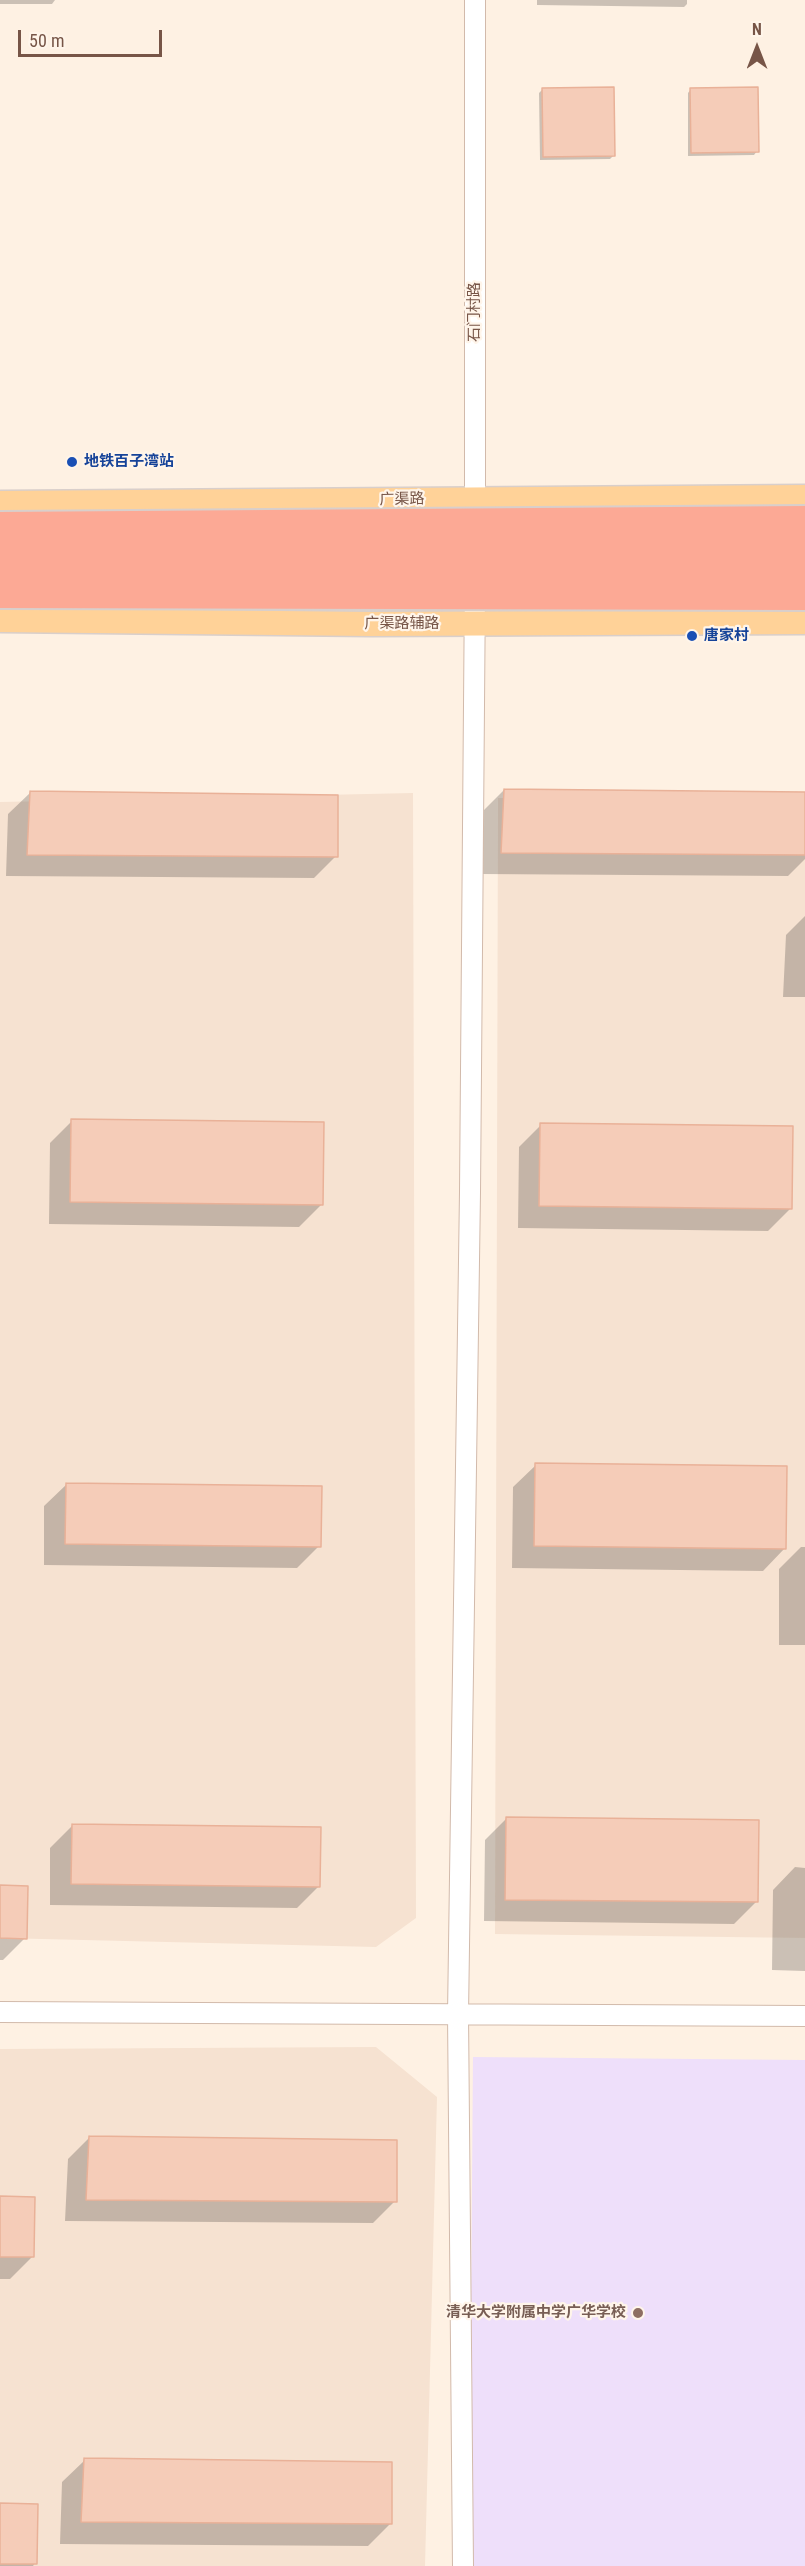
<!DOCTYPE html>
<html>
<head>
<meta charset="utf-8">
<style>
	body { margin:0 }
	#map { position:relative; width:805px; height:2566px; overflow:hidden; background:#fef1e3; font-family:"Roboto Condensed",sans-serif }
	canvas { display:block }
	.north { position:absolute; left:727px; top:18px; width:60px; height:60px; -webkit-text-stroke:4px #fff5ea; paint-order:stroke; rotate:0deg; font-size:16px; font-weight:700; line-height:24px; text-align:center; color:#775547 }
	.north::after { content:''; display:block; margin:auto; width:21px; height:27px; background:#775547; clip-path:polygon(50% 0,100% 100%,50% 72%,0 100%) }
	.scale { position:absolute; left:18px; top:30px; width:144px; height:27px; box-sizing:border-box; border:3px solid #775547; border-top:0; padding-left:8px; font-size:18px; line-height:21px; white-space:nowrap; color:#775547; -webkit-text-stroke:4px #fff5ea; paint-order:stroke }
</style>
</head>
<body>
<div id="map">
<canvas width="805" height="2566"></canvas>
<div class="north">N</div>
<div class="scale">50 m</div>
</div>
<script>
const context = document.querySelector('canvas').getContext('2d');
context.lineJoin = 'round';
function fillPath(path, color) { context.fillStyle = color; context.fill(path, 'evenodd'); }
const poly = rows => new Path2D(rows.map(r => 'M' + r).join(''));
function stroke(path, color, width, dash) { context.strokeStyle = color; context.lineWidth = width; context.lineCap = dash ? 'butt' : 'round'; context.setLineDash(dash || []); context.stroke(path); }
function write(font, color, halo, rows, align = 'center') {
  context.font = font + ' "Roboto Condensed","Noto Sans SC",sans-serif'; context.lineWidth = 4.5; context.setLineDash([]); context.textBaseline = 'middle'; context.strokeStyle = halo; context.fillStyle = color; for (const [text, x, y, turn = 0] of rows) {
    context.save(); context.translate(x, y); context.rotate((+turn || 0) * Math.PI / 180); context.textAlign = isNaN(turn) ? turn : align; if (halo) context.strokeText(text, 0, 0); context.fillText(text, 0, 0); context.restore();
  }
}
fillPath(poly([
	[413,793,416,1918,376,1947,0,1938,0,802],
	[498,798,805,798,805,1938,495,1934],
	[376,2047,437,2097,425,2566,0,2566,0,2049]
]), '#f6e2d1');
fillPath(poly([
	[473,2057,805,2060,805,2566,469,2566]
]), '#eedffa');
fillPath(poly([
	[0,0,55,0,52,4,0,4],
	[537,0,687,0,687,4,684,7,537,5],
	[543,89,613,156,610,159,540,160,539,93],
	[691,89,757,151,754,155,688,156,688,93],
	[504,790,805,794,805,859,788,876,479,874,482,812],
	[31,792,336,856,314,878,6,876,8,814],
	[805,916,805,997,783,997,786,935],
	[72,1121,321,1205,299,1227,49,1224,50,1143],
	[541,1125,790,1209,768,1231,518,1228,519,1147],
	[536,1465,785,1548,763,1571,512,1568,513,1487],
	[67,1484,319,1546,297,1568,44,1565,44,1506],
	[801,1547,805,1547,805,1645,779,1645,779,1569],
	[507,1818,756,1902,734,1924,484,1921,485,1840],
	[72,1826,319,1886,297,1908,50,1905,50,1848],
	[795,1867,805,1868,805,1971,772,1970,773,1890],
	[0,1887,25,1938,3,1960,0,1960],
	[90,2137,395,2201,373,2223,65,2221,68,2159],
	[0,2198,32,2257,10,2279,0,2279],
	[85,2460,390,2524,368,2546,60,2544,62,2482],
	[0,2505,35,2563,33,2566,0,2566]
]), '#0003');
const building = poly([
	[614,87,615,156,543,157,542,88,614,87],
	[758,87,759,152,691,153,690,88,758,87],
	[504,789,805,792,805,855,501,853,504,789],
	[30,791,338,795,338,857,27,855,30,791],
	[71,1119,324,1122,323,1205,70,1202,71,1119],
	[540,1123,793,1126,792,1209,539,1206,540,1123],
	[535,1463,787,1466,786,1549,534,1546,535,1463],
	[66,1483,322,1486,321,1547,65,1544,66,1483],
	[506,1817,759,1820,758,1902,505,1900,506,1817],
	[72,1824,321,1827,320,1887,71,1884,72,1824],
	[0,1885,28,1886,27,1939,0,1938,0,1885],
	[89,2136,397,2140,397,2202,86,2200,89,2136],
	[0,2196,35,2197,34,2257,0,2257,0,2196],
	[84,2458,392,2462,392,2524,81,2522,84,2458],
	[0,2503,38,2504,37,2564,0,2564,0,2503]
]);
fillPath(building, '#f5ccb8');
stroke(building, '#e9b198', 1.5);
const minor = poly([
	[475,514,475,0],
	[0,2012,805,2016],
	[463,2566,458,2014,470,1192,475,583]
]);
const major = poly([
	[0,503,805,497],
	[0,620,371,624,805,622]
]);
stroke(minor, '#d2baab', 22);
stroke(major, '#d9cfcb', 27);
stroke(minor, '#fff', 20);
stroke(major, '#ffd298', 24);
const highwayBridge = poly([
	[0,526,805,520],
	[0,548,805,547],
	[0,573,805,572],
	[0,594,805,596]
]);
stroke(highwayBridge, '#d9cfcb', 32, []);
stroke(highwayBridge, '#fca995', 28);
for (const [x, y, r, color] of [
	[72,462,6,"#1a4fb4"],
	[692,636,6,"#1a4fb4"],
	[638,2313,6,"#8d6e63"]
]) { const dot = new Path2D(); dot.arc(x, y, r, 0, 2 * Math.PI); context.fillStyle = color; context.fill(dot); stroke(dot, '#fff5ea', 2); }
write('15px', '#775547', '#fff5ea', [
	["石门村路",475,312,-90],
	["广渠路",402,500,-1],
	["广渠路辅路",402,624]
]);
write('bold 15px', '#164399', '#fff5ea', [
	["地铁百子湾站",84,462],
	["唐家村",704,636]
], 'left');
write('bold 15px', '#785e54', '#fff5ea', [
	["清华大学附属中学广华学校",626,2313]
], 'right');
</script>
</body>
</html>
